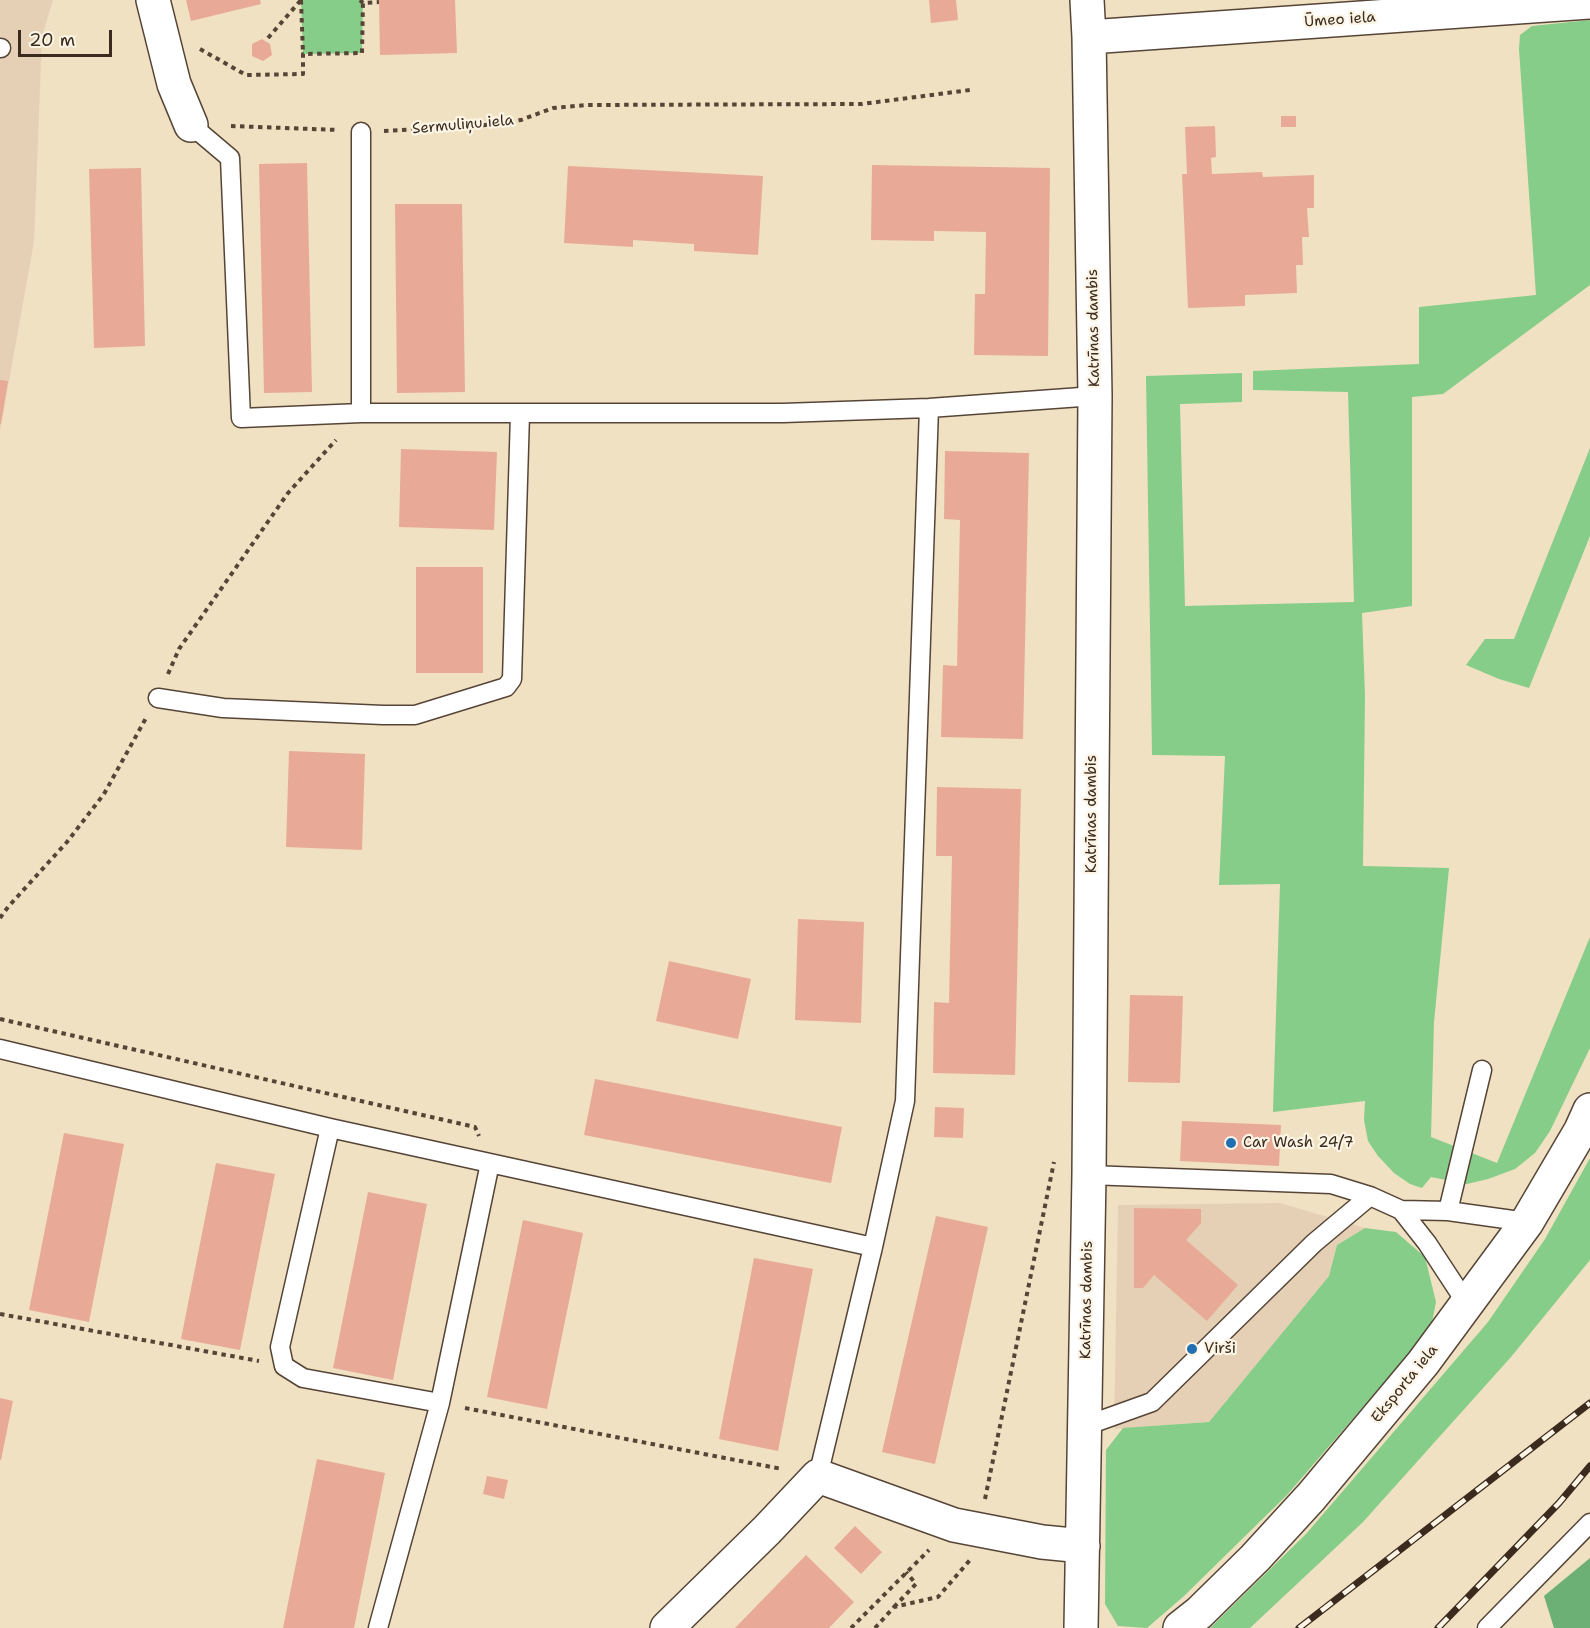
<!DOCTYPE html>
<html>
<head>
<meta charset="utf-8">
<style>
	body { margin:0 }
	#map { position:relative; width:1590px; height:1628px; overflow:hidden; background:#f0e1c2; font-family:"Shantell Sans",sans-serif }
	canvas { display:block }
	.scale { position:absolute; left:18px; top:30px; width:94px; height:27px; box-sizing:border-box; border:3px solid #3b2a1e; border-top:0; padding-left:8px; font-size:18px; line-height:21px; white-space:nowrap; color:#3b2a1e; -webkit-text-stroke:4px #fcf5e5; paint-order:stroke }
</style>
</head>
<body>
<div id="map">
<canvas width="1590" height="1628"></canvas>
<div class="scale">20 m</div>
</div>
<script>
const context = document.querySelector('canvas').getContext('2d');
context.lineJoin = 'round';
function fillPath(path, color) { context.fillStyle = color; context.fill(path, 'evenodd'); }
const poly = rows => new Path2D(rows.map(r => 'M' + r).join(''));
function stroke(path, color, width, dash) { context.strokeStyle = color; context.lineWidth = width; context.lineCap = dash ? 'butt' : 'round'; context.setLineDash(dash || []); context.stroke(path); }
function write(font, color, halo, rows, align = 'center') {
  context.font = font + ' "Shantell Sans",sans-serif'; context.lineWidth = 4.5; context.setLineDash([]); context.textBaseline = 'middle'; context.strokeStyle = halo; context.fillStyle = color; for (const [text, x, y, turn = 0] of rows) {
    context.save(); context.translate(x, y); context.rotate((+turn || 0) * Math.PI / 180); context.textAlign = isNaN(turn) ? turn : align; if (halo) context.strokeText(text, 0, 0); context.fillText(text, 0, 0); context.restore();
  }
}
fillPath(poly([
	[0,0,53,0,42,36,34,242,0,431],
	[1280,1203,1365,1228,1337,1245,1329,1276,1209,1422,1114,1429,1118,1205]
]), '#e6d0b5');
fillPath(poly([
	[301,0,360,0,363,3,362,53,303,54],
	[1590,20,1590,285,1443,394,1412,397,1412,606,1362,613,1365,696,1363,866,1449,868,1434,1022,1431,1137,1497,1163,1590,937,1590,1048,1550,1131,1535,1153,1515,1169,1488,1179,1467,1184,1431,1177,1422,1188,1410,1184,1394,1173,1378,1156,1368,1141,1364,1120,1365,1101,1273,1112,1280,884,1219,885,1225,756,1152,755,1146,376,1242,373,1242,402,1180,404,1185,606,1354,602,1348,392,1253,390,1253,371,1419,364,1419,307,1536,295,1519,49,1520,35,1532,26],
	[1590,448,1590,536,1529,688,1499,679,1466,665,1485,639,1514,639],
	[1590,1158,1590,1260,1511,1357,1363,1522,1250,1628,1210,1628,1306,1534,1488,1322,1545,1239],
	[1365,1228,1396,1232,1425,1257,1436,1302,1431,1328,1287,1495,1184,1596,1147,1628,1118,1626,1105,1604,1106,1450,1123,1428,1209,1422,1329,1276,1337,1245]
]), '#85cd89');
fillPath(poly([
	[1590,1558,1590,1628,1554,1628,1544,1596]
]), '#6cb075');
fillPath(poly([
	[186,0,260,0,261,4,191,21],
	[379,0,455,0,457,53,380,55],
	[929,0,956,0,958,20,931,23],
	[262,39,270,44,272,55,263,61,252,56,252,44],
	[1281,116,1296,116,1296,127,1281,127],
	[1215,126,1216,157,1211,158,1212,174,1262,172,1263,177,1314,175,1314,208,1307,208,1309,237,1302,237,1303,265,1296,265,1297,293,1245,295,1245,306,1188,308,1182,174,1187,174,1185,127],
	[307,163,312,392,264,393,259,164],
	[872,165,1050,168,1048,356,974,355,975,294,985,294,986,232,934,231,934,241,871,240],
	[568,166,763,176,758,255,694,251,694,244,633,240,633,247,564,243],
	[141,168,145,346,94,348,89,169],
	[395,204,462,204,465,392,397,393],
	[0,380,8,381,1,424,0,424],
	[401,449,497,452,494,530,399,527],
	[945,451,1029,453,1023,739,941,737,943,665,957,666,960,520,944,519],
	[416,567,483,567,483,673,416,673],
	[289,751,365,754,362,850,286,847],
	[937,787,1021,789,1015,1075,933,1073,934,1002,949,1003,952,856,936,856],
	[798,919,864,922,861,1023,795,1020],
	[669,961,751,979,738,1039,656,1021],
	[1130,995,1183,996,1180,1083,1128,1082],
	[595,1079,842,1127,831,1183,584,1135],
	[935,1107,964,1108,963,1138,934,1137],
	[1182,1121,1281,1125,1279,1166,1180,1161],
	[64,1133,124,1144,89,1322,29,1310],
	[216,1163,275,1174,240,1350,181,1339],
	[368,1192,427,1204,393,1380,333,1368],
	[1134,1208,1201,1209,1201,1223,1186,1240,1238,1285,1207,1321,1154,1275,1143,1288,1134,1288],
	[936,1216,988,1227,935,1464,882,1452],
	[523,1220,583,1233,547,1409,487,1397],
	[754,1258,813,1269,778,1451,719,1439],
	[0,1398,13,1401,1,1460,0,1460],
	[317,1459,385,1473,354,1628,283,1628],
	[487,1476,508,1480,504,1499,483,1494],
	[855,1526,882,1552,861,1574,834,1548],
	[806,1555,854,1602,829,1628,735,1628]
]), '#e8aa96');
const service = poly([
	[0,48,1,48],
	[191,125,230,158,241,418,361,413,783,413,929,408,1095,396],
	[361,132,361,413],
	[158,698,223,708,383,715,415,715,506,687,512,679,520,414],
	[0,1049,330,1128,873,1247],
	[330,1128,280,1347,284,1366,303,1378,440,1403],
	[1089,1175,1331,1184,1370,1196,1401,1210,1448,1211,1527,1222],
	[1401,1210,1427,1243,1467,1304],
	[1448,1211,1482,1070],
	[1085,1426,1152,1402,1314,1243,1370,1196],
	[818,1476,873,1247,905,1101,929,408],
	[378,1628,440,1403,490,1163],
	[1487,1628,1590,1523]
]);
const minor = poly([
	[153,0,174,84,191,125],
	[1089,37,1590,2],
	[667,1628,767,1530,818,1476,954,1525,1042,1542,1083,1546],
	[1081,1628,1089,1175,1095,396,1089,37,1087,0]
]);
const tertiary = poly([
	[1180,1628,1199,1613,1255,1558,1311,1497,1423,1363,1527,1222,1581,1130,1590,1110]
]);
stroke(service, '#564537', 21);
stroke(minor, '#564537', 36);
stroke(tertiary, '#564537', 36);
stroke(poly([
	[301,0,303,54],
	[360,0,363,3,379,2],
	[268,38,301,0],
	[200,49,246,75,303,74,303,54,362,53,363,0],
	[231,126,338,130],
	[384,131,478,126,521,120,553,108,587,105,862,104,970,90],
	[168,674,179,649,288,493,336,440],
	[0,918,8,907,67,842,104,794,146,718],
	[0,1019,475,1127,479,1136],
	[0,1314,259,1361],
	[465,1408,782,1469],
	[985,1499,1054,1162],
	[894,1607,916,1584,906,1572],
	[851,1628,929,1550],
	[875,1628,894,1607,938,1597,970,1560]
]), '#564537', 4, [4.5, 4.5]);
stroke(service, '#fff', 18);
stroke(minor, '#fff', 33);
stroke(tertiary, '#fff', 33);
const rail = poly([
	[1299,1628,1590,1403],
	[1438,1628,1559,1503,1590,1466]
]);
stroke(rail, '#3b2a1e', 7);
stroke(rail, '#fcf5e5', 4.5, [14]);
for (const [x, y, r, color] of [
	[1231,1143,6,"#1f6fb2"],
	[1192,1349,6,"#1f6fb2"]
]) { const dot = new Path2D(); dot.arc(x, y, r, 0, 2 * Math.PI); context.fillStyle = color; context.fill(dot); stroke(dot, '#fcf5e5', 2); }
write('15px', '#3b2a1e', '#fcf5e5', [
	["Ūmeo iela",1340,20,-4],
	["Sermuliņu iela",463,125,-5],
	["Katrīnas dambis",1094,328,-91],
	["Katrīnas dambis",1092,814,-90],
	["Katrīnas dambis",1087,1300,-89],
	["Eksporta iela",1405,1384,-51]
]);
write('15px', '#3b2a1e', '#fcf5e5', [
	["Car Wash 24/7",1243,1143],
	["Virši",1204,1349]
], 'left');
</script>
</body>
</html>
